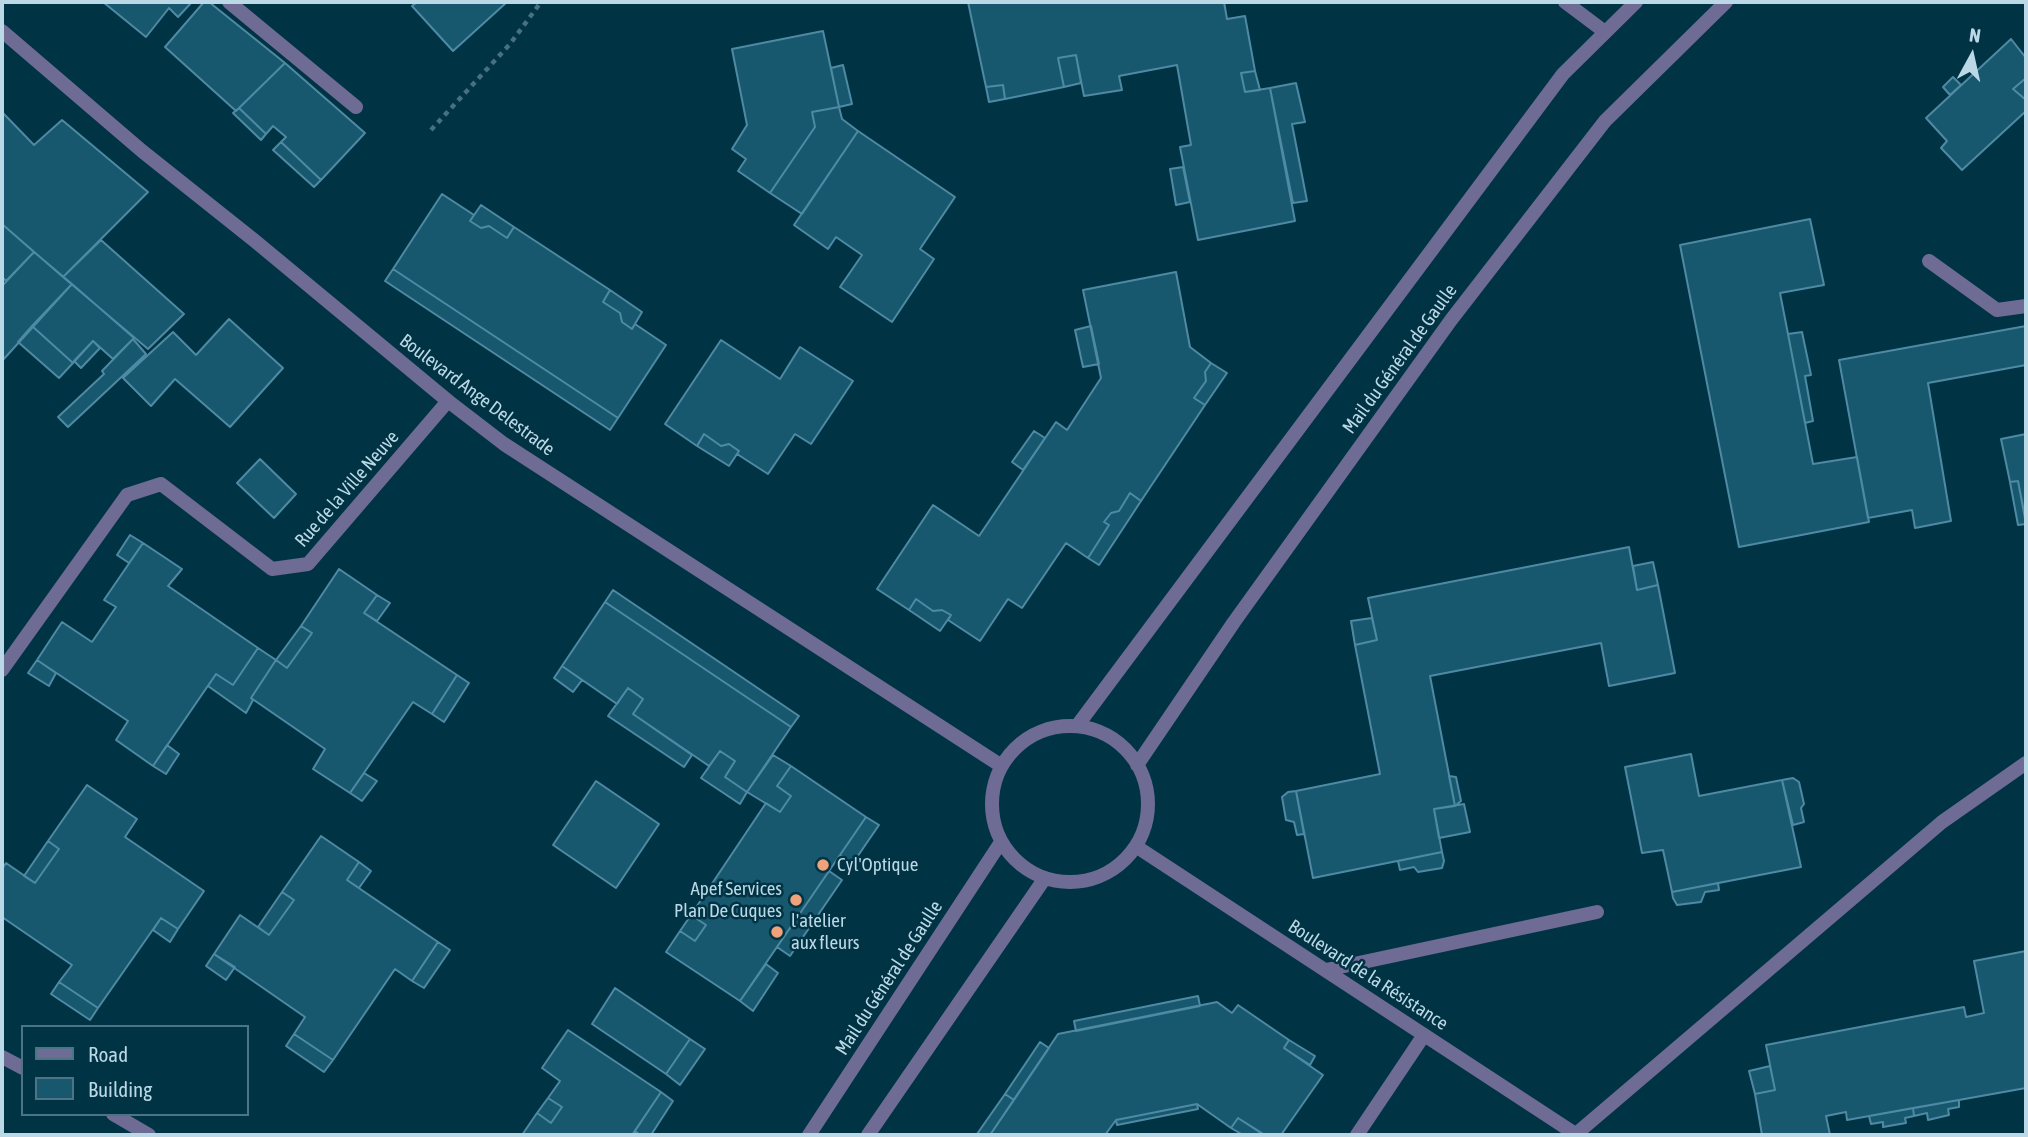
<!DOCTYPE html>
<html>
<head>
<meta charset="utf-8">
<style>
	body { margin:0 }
	#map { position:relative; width:2028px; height:1137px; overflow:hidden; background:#034; font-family:"Asap Condensed",sans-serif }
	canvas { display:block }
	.frame { position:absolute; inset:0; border:4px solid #bbd8e6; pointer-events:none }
	.legend { position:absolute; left:21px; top:1025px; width:228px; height:91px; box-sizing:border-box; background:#034; border:2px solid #4b7585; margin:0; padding:9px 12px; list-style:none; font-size:21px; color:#bbd8e6 }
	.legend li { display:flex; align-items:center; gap:14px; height:35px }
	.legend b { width:35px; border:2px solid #4b7585 }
	.north { position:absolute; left:1937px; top:21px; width:70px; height:70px; -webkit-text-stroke:5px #034; paint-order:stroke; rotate:8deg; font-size:19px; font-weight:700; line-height:28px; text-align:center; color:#bbd8e6 }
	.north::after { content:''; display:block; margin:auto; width:24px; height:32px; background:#bbd8e6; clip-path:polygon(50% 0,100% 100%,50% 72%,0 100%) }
</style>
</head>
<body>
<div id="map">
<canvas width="2028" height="1137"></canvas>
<div class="frame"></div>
<ul class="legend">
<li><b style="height:9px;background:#6e6b95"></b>Road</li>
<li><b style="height:19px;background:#18586f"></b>Building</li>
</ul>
<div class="north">N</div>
</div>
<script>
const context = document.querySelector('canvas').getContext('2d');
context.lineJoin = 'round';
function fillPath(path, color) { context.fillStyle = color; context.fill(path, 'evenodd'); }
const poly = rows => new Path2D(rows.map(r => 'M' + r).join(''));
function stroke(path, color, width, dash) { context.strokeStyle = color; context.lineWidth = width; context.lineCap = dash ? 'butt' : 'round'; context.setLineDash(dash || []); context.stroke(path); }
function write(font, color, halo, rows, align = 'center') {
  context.font = font + ' "Asap Condensed",sans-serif'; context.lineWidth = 5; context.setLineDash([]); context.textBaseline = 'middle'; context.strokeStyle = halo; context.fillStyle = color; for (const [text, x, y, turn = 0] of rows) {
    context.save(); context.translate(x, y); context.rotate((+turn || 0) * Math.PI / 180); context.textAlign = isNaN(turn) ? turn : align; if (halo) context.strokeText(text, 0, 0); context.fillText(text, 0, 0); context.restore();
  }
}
const building = poly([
	[103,2,192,2,178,17,169,8,146,37,103,2],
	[204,2,209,2,285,63,236,111,165,47,204,2],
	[417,2,507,2,453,51,412,6,417,2],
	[968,2,1224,2,1227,19,1245,16,1255,71,1241,73,1245,92,1270,88,1295,221,1198,240,1180,147,1191,145,1177,65,1119,76,1122,90,1084,96,1076,55,1058,58,1064,87,1005,99,1003,85,986,87,968,2],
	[823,31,839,107,812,112,815,127,770,193,738,171,746,159,732,149,747,125,732,49,823,31],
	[2011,39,2026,58,2026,78,2013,89,2026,100,2026,111,1962,170,1941,148,1947,141,1926,118,2011,39],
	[1076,55,1081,83,1064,87,1058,58,1076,55],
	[285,63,365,133,321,180,281,142,286,137,273,126,266,134,239,108,285,63],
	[843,65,852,104,839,107,831,68,843,65],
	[1255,71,1260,90,1245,92,1241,73,1255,71],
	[1953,77,1961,85,1950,95,1943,87,1953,77],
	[2026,78,2026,100,2013,89,2026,78],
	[1296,83,1305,122,1292,124,1307,201,1293,203,1270,88,1296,83],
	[1003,85,1005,99,989,102,986,87,1003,85],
	[839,107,842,119,858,131,802,214,770,193,815,127,812,112,839,107],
	[239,108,266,134,261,140,233,113,239,108],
	[2,112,34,145,62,120,148,192,63,277,2,224,2,112],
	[858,131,955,197,920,249,934,259,892,322,840,287,862,255,836,237,828,249,794,225,858,131],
	[281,142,321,180,314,187,273,150,281,142],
	[1183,167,1190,202,1176,205,1170,169,1183,167],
	[442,194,474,215,470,221,481,228,489,226,507,238,514,227,610,290,603,302,620,313,622,322,632,329,635,324,666,345,618,418,393,269,442,194],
	[481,205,514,227,507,238,489,226,481,228,470,221,481,205],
	[1810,219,1824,285,1780,293,1788,334,1813,464,1857,457,1869,522,1739,547,1680,245,1810,219],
	[2,224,34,252,6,281,2,277,2,224],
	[101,240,184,314,148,349,63,277,101,240],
	[34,252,72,284,2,361,2,286,34,252],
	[393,269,618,418,610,430,385,281,393,269],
	[1176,272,1190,347,1211,363,1205,372,1206,381,1194,398,1205,405,1141,501,1130,493,1119,511,1111,513,1104,522,1109,525,1088,558,1066,543,1022,608,1008,599,980,641,948,620,951,615,942,610,933,611,916,599,909,610,877,589,933,505,979,536,1056,422,1067,430,1101,378,1083,290,1176,272],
	[72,284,134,338,113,359,93,341,73,363,32,326,72,284],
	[610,290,642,312,632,329,622,322,620,313,603,302,610,290],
	[229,319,283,368,230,427,175,379,151,406,123,378,173,332,196,355,229,319],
	[32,326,73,363,59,378,18,342,32,326],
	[1091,326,1099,364,1083,367,1075,330,1091,326],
	[2026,326,2026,365,1928,383,1951,521,1915,528,1912,510,1868,518,1839,360,2026,326],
	[1802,332,1811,375,1805,376,1813,421,1805,423,1788,334,1802,332],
	[133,339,146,354,68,427,58,417,104,374,102,371,133,339],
	[721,340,780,379,800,347,853,381,811,444,795,434,768,474,737,454,739,451,729,444,721,446,704,434,697,446,665,424,721,340],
	[93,341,100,348,81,368,74,361,93,341],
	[1211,363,1227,373,1205,405,1194,398,1206,381,1205,372,1211,363],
	[1034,431,1045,438,1023,470,1012,462,1034,431],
	[704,434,721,446,729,444,739,451,729,466,697,446,704,434],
	[2026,434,2026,522,2018,481,2010,482,2001,439,2026,434],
	[260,459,296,494,274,518,237,483,260,459],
	[2018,481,2026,524,2018,525,2010,482,2018,481],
	[1130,493,1141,501,1099,565,1088,558,1109,525,1104,522,1111,513,1119,511,1130,493],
	[130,535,143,543,129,563,117,555,130,535],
	[143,543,182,569,168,586,258,648,233,685,216,674,153,766,116,740,128,721,37,660,62,622,92,642,116,607,104,600,143,543],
	[1629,547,1637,590,1658,585,1675,673,1609,686,1601,643,1430,676,1455,806,1434,809,1442,852,1313,878,1296,791,1380,774,1355,645,1377,640,1368,598,1629,547],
	[1653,562,1658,585,1637,590,1633,566,1653,562],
	[339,569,377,595,364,613,457,675,432,714,413,702,350,793,313,769,325,749,251,698,276,660,287,668,312,633,301,626,339,569],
	[613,590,799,716,791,727,605,602,613,590],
	[377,595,390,603,377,621,364,613,377,595],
	[916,599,933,611,942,610,951,615,940,631,909,610,916,599],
	[605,602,791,727,747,792,725,777,735,761,720,751,709,766,633,714,643,699,628,688,617,704,562,666,605,602],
	[1372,618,1377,640,1355,645,1351,621,1372,618],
	[301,626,312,633,287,668,276,660,301,626],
	[258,648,276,660,251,698,253,700,246,713,208,686,216,674,233,685,258,648],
	[37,660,56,673,49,686,28,673,37,660],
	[562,666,582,680,573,692,554,678,562,666],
	[457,675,469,683,444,722,432,714,457,675],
	[628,688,643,699,633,714,692,755,684,767,608,716,628,688],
	[167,745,179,754,166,774,153,766,167,745],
	[720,751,735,761,725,777,747,792,740,804,701,778,720,751],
	[1691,754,1699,796,1782,780,1801,867,1672,892,1663,850,1642,853,1625,767,1691,754],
	[773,755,791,766,777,786,791,796,780,812,747,792,773,755],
	[791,766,866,817,740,1001,666,952,680,931,695,941,706,925,691,915,766,803,780,812,791,796,777,786,791,766],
	[364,773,377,781,362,801,350,793,364,773],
	[1449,776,1456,777,1461,801,1455,806,1449,776],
	[1793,778,1799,782,1804,804,1801,808,1804,822,1793,825,1782,780,1793,778],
	[596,781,659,824,616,888,553,845,596,781],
	[87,785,137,819,125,837,204,891,178,929,161,918,98,1008,59,982,72,965,2,917,2,869,6,863,35,883,59,849,48,841,87,785],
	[1296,791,1304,834,1297,835,1294,822,1286,820,1282,797,1288,792,1296,791],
	[1464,804,1470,832,1439,838,1434,809,1464,804],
	[866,817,879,825,853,863,840,855,866,817],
	[321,836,359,862,347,880,438,942,412,981,395,969,333,1060,294,1034,305,1017,214,954,240,915,269,935,294,900,282,892,321,836],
	[48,841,59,849,35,883,24,876,48,841],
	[1442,852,1444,861,1442,868,1418,872,1414,867,1400,870,1398,861,1442,852],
	[359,862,371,871,359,888,347,880,359,862],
	[829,871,842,880,790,956,777,947,829,871],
	[1718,883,1719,890,1705,892,1701,902,1677,905,1673,898,1672,892,1718,883],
	[282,892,294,900,269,935,258,927,282,892],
	[691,915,706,925,695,941,680,931,691,915],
	[161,918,178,929,170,942,153,930,161,918],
	[438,942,450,950,424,988,412,981,438,942],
	[2026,951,2026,1088,1847,1120,1846,1112,1826,1116,1830,1135,1762,1135,1755,1094,1775,1090,1766,1045,1964,1007,1966,1017,1984,1013,1974,961,2026,951],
	[214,954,235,967,226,980,206,966,214,954],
	[766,964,778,973,753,1011,740,1001,766,964],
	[59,982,98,1008,90,1020,51,994,59,982],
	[615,988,690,1039,666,1074,592,1024,615,988],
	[1198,996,1200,1006,1076,1031,1074,1021,1198,996],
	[1217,1002,1232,1013,1238,1005,1289,1040,1284,1048,1323,1075,1281,1135,1265,1135,1238,1118,1231,1128,1197,1104,1116,1120,1105,1135,990,1135,1058,1034,1217,1002],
	[568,1030,661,1092,632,1135,522,1135,537,1113,551,1123,562,1107,548,1098,560,1081,542,1068,568,1030],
	[294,1034,333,1060,324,1072,286,1046,294,1034],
	[690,1039,705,1049,680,1085,666,1074,690,1039],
	[1289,1040,1315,1056,1310,1065,1284,1048,1289,1040],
	[1040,1042,1049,1048,1014,1100,1005,1094,1040,1042],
	[1770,1066,1775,1090,1755,1094,1749,1071,1770,1066],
	[661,1092,673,1101,651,1135,640,1135,635,1131,661,1092],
	[1005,1094,1014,1100,990,1135,977,1134,1005,1094],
	[548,1098,562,1107,551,1123,537,1113,548,1098],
	[1959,1100,1959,1107,1948,1109,1949,1115,1928,1120,1927,1113,1914,1116,1913,1108,1959,1100],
	[1197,1104,1198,1109,1117,1125,1116,1120,1197,1104],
	[1913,1108,1914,1116,1905,1118,1906,1123,1883,1127,1883,1122,1871,1124,1869,1116,1913,1108],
	[1238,1118,1264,1135,1243,1135,1231,1128,1238,1118]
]);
fillPath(building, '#18586f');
stroke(building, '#4e8aa3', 2);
stroke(poly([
	[431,130,510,44,541,2]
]), '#477181', 4.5, [5, 5]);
stroke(poly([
	[229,2,356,107],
	[1565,2,1605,32],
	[1929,261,1997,310,2026,306],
	[2,670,127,495,161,484,272,569,308,564,448,401],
	[1326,970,1597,912],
	[1357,1135,1424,1035]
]), '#6e6b95', 14);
stroke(poly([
	[2,31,142,151,255,241,448,401,504,444,1000,765],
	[1137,847,1577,1135],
	[2,1057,23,1068],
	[113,1114,149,1135],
	[1576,1134,1942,822,2026,763]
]), '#6e6b95', 14);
stroke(poly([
	'992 804a78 78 0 1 1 156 0a78 78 0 1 1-156 0Z',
	[1077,726,1563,74,1636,2],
	[1137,765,1234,622,1451,320,1605,121,1726,2],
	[809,1135,1001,842],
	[868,1135,1045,878]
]), '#6e6b95', 14);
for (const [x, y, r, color] of [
	[823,865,7,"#f0a27a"],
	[796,900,7,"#f0a27a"],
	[777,932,7,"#f0a27a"]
]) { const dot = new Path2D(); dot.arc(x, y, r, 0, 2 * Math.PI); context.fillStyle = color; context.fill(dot); stroke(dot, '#034', 2.5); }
write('19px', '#bbd8e6', '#034', [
	["Mail du Général de Gaulle",1400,359,-54],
	["Boulevard Ange Delestrade",477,395,37],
	["Rue de la Ville Neuve",347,489,-49],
	["Boulevard de la Résistance",1368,975,33],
	["Mail du Général de Gaulle",889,978,-57]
]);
write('19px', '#bbd8e6', '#034', [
	["Cyl'Optique",837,865],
	["Apef Services",782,889,"right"],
	["Plan De Cuques",782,911,"right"],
	["l'atelier",791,921],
	["aux fleurs",791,943]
], 'left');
</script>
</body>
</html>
